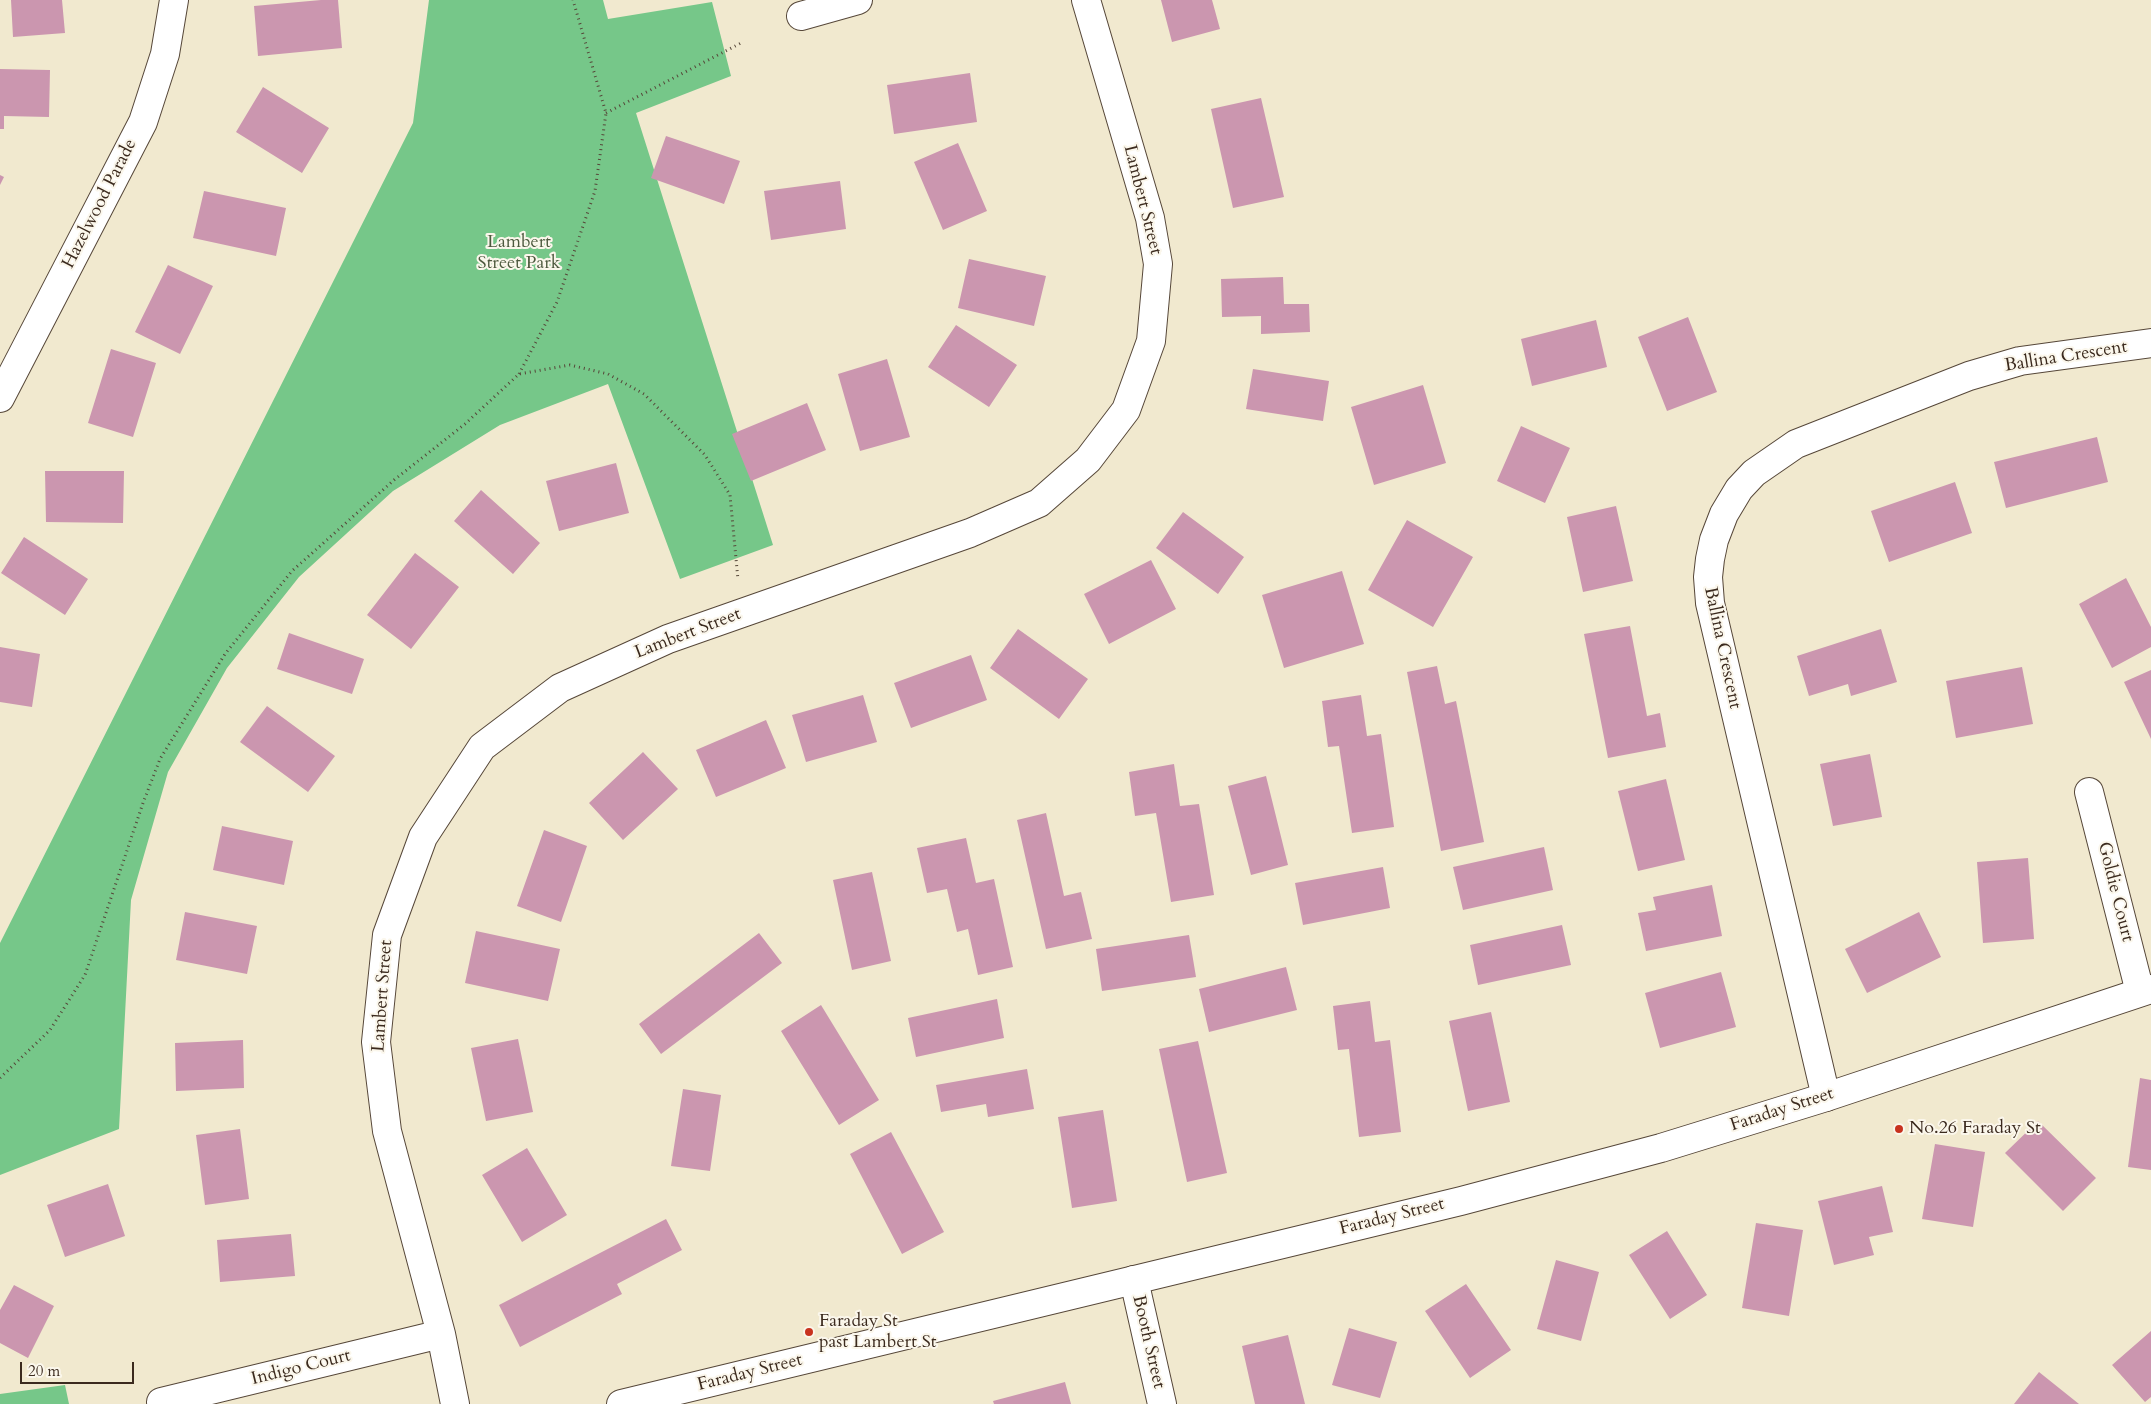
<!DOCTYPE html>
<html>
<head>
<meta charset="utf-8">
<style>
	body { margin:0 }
	#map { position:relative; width:2151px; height:1404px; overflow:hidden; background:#f1e9cf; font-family:Cardo,serif }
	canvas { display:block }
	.scale { position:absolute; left:20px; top:1362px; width:114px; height:22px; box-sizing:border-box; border:2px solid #3b2a1e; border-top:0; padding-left:6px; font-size:15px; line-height:18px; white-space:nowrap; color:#3b2a1e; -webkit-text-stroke:4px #fbf7ec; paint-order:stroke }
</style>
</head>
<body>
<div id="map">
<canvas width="2151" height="1404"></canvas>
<div class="scale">20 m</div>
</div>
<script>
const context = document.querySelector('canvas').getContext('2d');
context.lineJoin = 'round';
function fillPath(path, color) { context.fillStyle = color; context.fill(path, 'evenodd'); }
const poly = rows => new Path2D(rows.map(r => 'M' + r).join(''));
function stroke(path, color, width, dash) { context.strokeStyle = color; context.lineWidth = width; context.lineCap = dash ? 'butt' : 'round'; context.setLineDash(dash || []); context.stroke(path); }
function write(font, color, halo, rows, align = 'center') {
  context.font = font + ' Cardo,serif'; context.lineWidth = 4; context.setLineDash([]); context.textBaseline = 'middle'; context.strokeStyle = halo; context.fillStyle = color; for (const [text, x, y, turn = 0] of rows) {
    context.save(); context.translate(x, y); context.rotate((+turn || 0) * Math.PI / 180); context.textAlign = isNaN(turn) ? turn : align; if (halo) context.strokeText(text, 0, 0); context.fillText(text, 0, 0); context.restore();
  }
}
fillPath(poly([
	[429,0,603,0,608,19,712,2,731,76,636,113,773,545,680,579,608,384,500,425,393,491,299,577,227,668,168,772,131,900,119,1129,0,1175,0,943,413,123],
	[65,1385,69,1404,0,1404,0,1394]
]), '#76c789');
fillPath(poly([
	[11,0,62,0,65,33,13,37],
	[321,0,338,0,342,48,258,56,254,6],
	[1161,0,1212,0,1220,29,1172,42],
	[0,69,50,70,49,117,4,116,4,129,0,129],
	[970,73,977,122,894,134,887,85],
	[263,87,329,128,302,173,236,132],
	[1261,98,1284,197,1233,208,1211,109],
	[666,136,740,161,724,204,651,178],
	[958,143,987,211,943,230,914,162],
	[0,175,4,177,0,185],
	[840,181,846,229,771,240,764,191],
	[204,191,286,208,276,256,193,238],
	[969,259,1046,276,1034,326,958,308],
	[168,265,213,286,180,354,135,332],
	[1283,277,1284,304,1309,304,1310,332,1261,334,1261,316,1222,317,1221,279],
	[1688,317,1717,392,1667,411,1638,337],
	[1596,320,1607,367,1532,386,1521,339],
	[956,325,1017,365,989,407,928,367],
	[111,349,156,363,133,437,88,423],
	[887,359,910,437,860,451,838,374],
	[1253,369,1329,381,1323,421,1246,409],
	[1423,385,1446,463,1374,485,1351,407],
	[807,403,826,450,751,481,732,434],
	[1521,426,1570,448,1545,503,1497,481],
	[2097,437,2108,482,2006,508,1994,462],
	[616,463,629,513,559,531,546,481],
	[45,471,124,471,123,523,46,522],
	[1955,482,1972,533,1889,562,1871,511],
	[481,490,540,543,513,574,454,521],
	[1616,506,1633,581,1583,592,1567,517],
	[1183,512,1244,557,1218,594,1156,548],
	[1407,520,1473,557,1433,627,1368,590],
	[24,537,88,579,65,615,1,573],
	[415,553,459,587,411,649,367,615],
	[1151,560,1176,609,1109,644,1084,594],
	[1342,571,1364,644,1284,668,1262,595],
	[2126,578,2151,627,2151,647,2112,668,2079,604],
	[1630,626,1647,716,1660,713,1666,747,1608,758,1584,634],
	[1018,629,1088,679,1059,719,990,668],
	[1881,629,1897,682,1851,696,1848,684,1809,696,1797,656],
	[289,633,364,659,352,694,277,669],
	[0,647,40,654,32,707,0,702],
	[971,655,987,700,911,728,894,683],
	[1437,666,1445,704,1456,701,1484,842,1441,851,1407,672],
	[2022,667,2033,724,1956,738,1946,681],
	[2151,670,2151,739,2124,682],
	[863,695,877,742,806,762,792,715],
	[1361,695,1367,736,1381,734,1394,827,1352,833,1339,746,1328,747,1322,701],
	[267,706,335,756,308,792,240,742],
	[766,720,786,768,716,797,696,750],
	[643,752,678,789,623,840,589,803],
	[1870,754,1882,817,1833,826,1820,764],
	[1174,764,1180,806,1199,804,1214,895,1171,902,1156,813,1135,816,1129,772],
	[1266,776,1288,865,1251,875,1228,786],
	[1666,779,1685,860,1638,871,1618,791],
	[1046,813,1064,896,1081,892,1092,939,1046,949,1017,820],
	[222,826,293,841,284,885,213,870],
	[544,830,587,846,561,922,517,906],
	[966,838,976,883,994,879,1013,967,978,975,968,929,957,932,947,889,927,893,917,848],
	[1544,847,1553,890,1463,910,1453,867],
	[2028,858,2034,939,1983,943,1977,862],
	[1383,867,1390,908,1303,925,1295,883],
	[872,872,891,961,852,970,833,880],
	[1712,885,1722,936,1646,951,1638,913,1656,910,1653,897],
	[185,912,257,926,247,974,176,960],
	[1919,912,1941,957,1867,993,1845,949],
	[1562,925,1571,965,1478,985,1470,945],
	[476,931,560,949,548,1001,465,983],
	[759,933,782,963,661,1054,639,1024],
	[1189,935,1196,977,1102,991,1096,949],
	[1286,967,1297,1010,1209,1032,1199,989],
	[1721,972,1736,1027,1660,1048,1645,993],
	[997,999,1004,1038,916,1057,908,1018],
	[1370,1001,1375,1042,1390,1040,1401,1132,1359,1137,1349,1049,1338,1050,1333,1006],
	[821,1005,879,1100,839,1125,781,1031],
	[1491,1012,1510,1102,1468,1111,1449,1021],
	[518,1039,533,1112,486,1121,471,1048],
	[243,1040,244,1088,176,1091,175,1043],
	[1198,1041,1227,1173,1187,1182,1159,1049],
	[1027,1069,1034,1109,988,1117,986,1104,941,1112,936,1085],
	[2140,1078,2151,1080,2151,1170,2128,1167],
	[683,1089,721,1095,710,1171,671,1166],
	[1103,1110,1117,1201,1072,1208,1058,1117],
	[2038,1121,2096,1178,2063,1211,2005,1153],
	[240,1129,249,1199,205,1205,196,1135],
	[891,1132,944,1232,902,1254,850,1154],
	[1935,1144,1985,1152,1973,1227,1922,1219],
	[527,1148,567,1215,522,1242,482,1175],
	[108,1184,125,1236,65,1257,47,1205],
	[1882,1186,1893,1232,1869,1237,1874,1255,1834,1265,1818,1201],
	[666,1219,682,1250,617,1284,622,1294,520,1347,499,1305],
	[1756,1223,1803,1230,1789,1316,1742,1308],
	[1667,1231,1707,1295,1670,1319,1629,1255],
	[291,1234,295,1276,220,1282,217,1240],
	[1556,1260,1599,1272,1581,1341,1537,1329],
	[1466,1284,1511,1350,1470,1378,1425,1311],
	[14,1285,54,1306,28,1358,0,1343,0,1310],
	[1349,1328,1397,1342,1380,1398,1332,1385],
	[2151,1331,2151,1397,2145,1402,2112,1365],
	[1288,1335,1305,1404,1255,1404,1242,1346],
	[2039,1372,2079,1404,2014,1404],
	[1065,1382,1071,1404,994,1404,993,1401]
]), '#cb96af');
const minor = poly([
	[801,16,858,0],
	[0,398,143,122,165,54,174,0],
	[2089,792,2140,992],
	[1826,1097,1710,603,1708,577,1710,559,1714,540,1724,514,1739,489,1754,473,1796,444,1969,376,2020,361,2151,343],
	[1134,1280,1162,1404],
	[161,1402,441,1334],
	[455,1404,441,1334,387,1131,376,1042,387,935,423,837,482,747,560,688,668,639,970,533,1039,503,1088,460,1126,410,1151,341,1158,264,1150,218,1086,0]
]);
const tertiary = poly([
	[621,1404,1461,1201,1661,1148,1826,1097,2151,989]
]);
stroke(minor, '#564739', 30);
stroke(tertiary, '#564739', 30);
stroke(poly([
	[606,113,743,42],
	[519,374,557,302,595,191,606,113,573,0],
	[0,1078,50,1030,85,975,143,803,160,759,225,654,292,571,394,480,465,424,519,374,570,365,608,374,644,394,705,455,730,495,738,580]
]), '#564739', 3, [1, 4]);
stroke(minor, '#fff', 28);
stroke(tertiary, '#fff', 28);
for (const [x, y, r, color] of [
	[1899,1129,5,"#c8321e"],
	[809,1332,5,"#c8321e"]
]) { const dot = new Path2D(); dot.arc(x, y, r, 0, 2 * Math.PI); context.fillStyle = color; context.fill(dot); stroke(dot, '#fbf7ec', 2); }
write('18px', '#3b2a1e', '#fbf7ec', [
	["Lambert Street",1142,200,76],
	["Hazelwood Parade",100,204,-63],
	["Ballina Crescent",2066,357,-9],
	["Lambert Street",688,634,-21],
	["Ballina Crescent",1722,648,78],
	["Goldie Court",2115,892,76],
	["Lambert Street",383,996,-86],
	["Faraday Street",1782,1110,-18],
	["Faraday Street",1392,1217,-14],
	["Booth Street",1148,1342,77],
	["Indigo Court",301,1368,-14],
	["Faraday Street",750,1373,-14]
]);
write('18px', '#4d593e', '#fbf7ec', [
	["Lambert",519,243],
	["Street Park",519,264]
]);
write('18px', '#3b2a1e', '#fbf7ec', [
	["No.26 Faraday St",1909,1129],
	["Faraday St",819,1322],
	["past Lambert St",819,1343]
], 'left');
</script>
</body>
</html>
